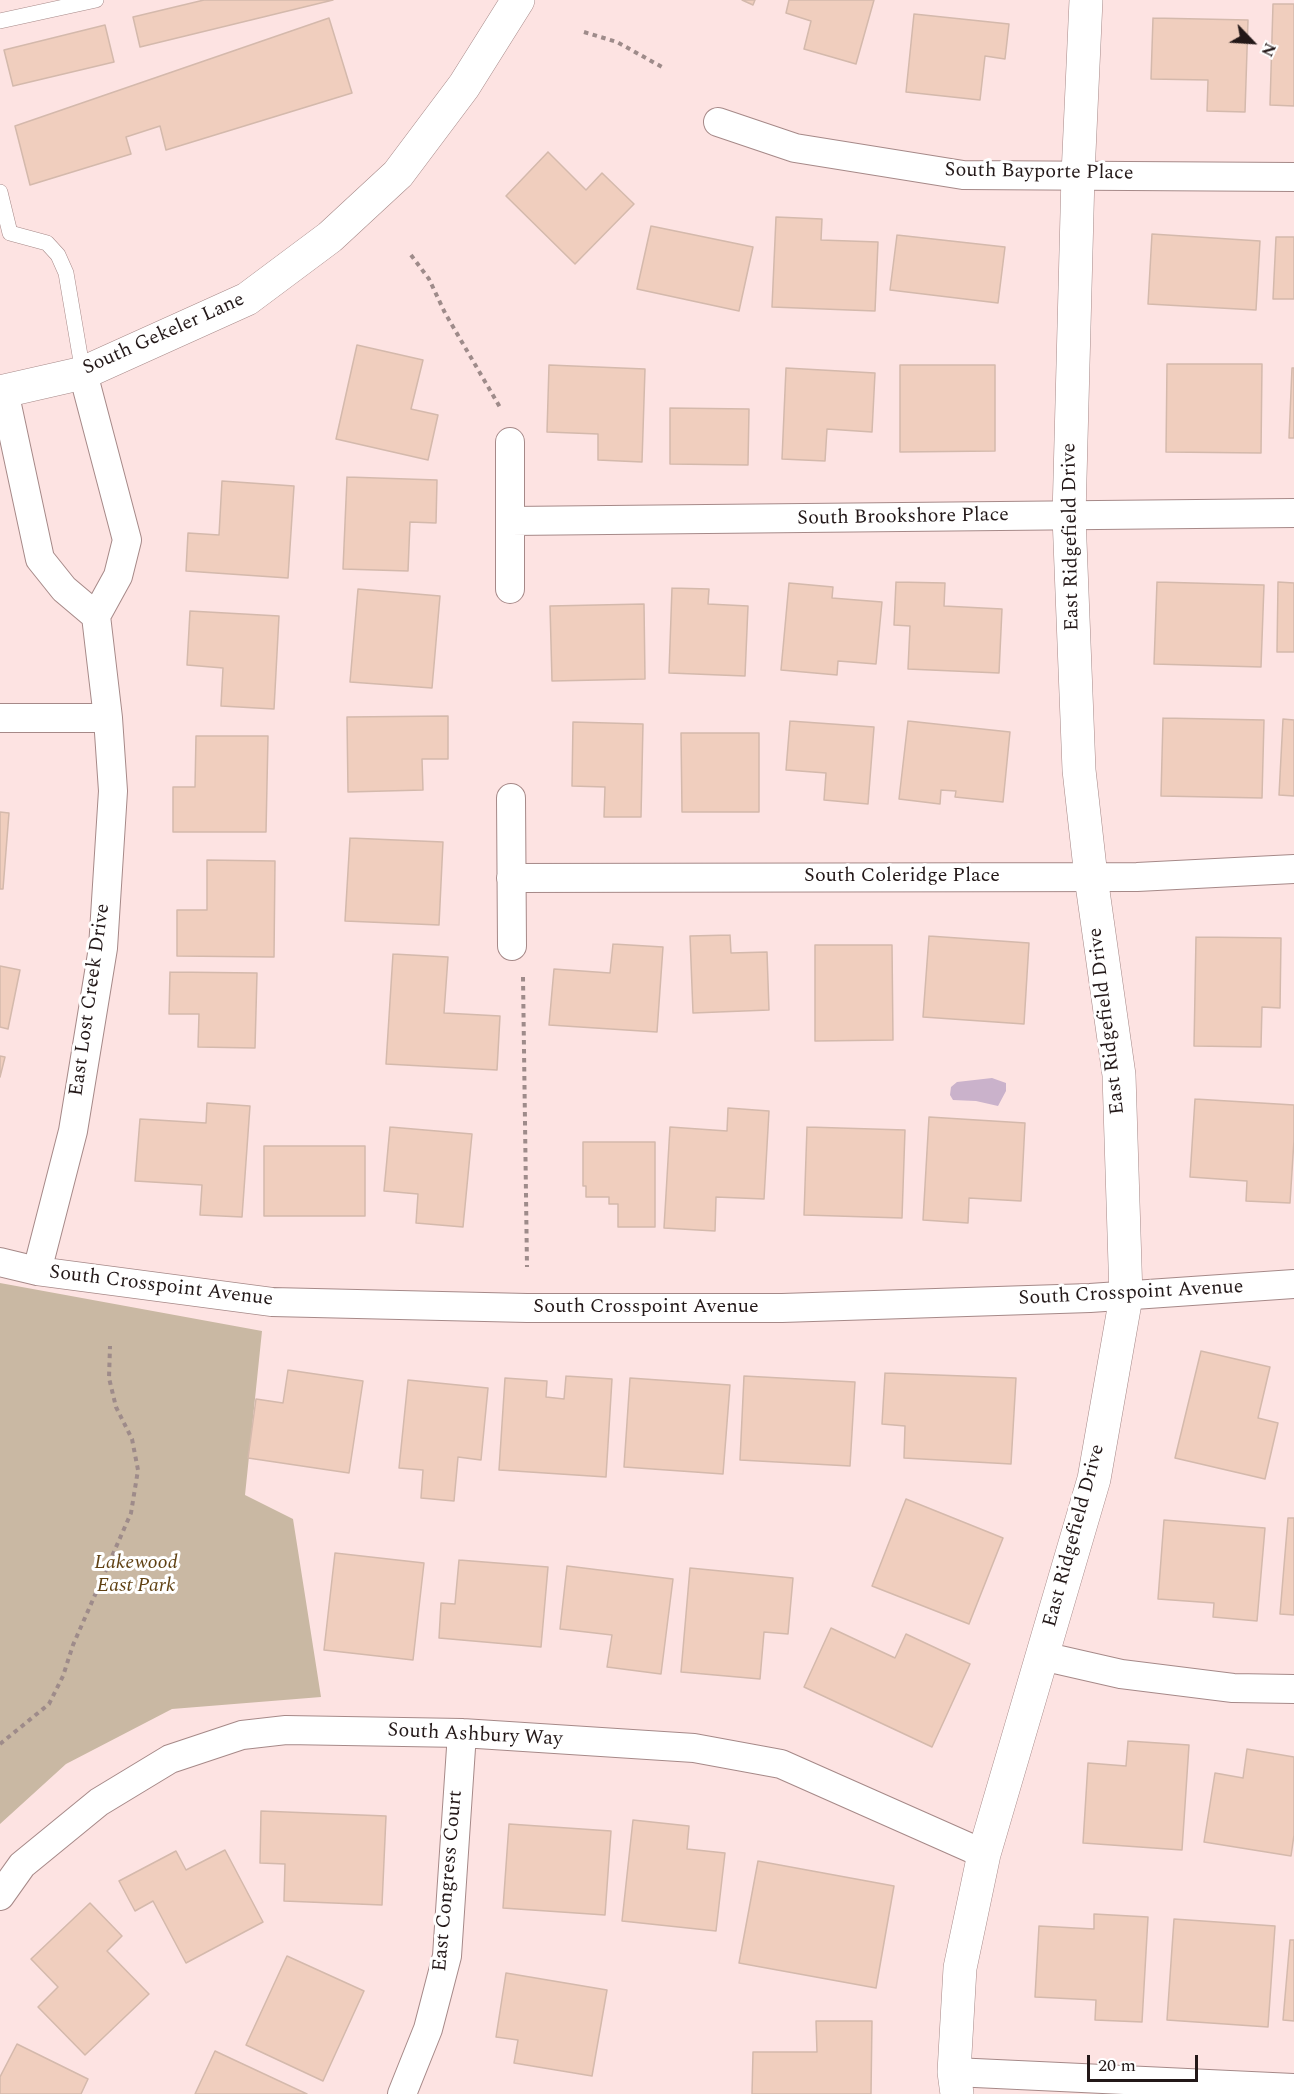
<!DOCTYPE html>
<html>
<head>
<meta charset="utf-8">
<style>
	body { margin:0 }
	#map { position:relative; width:1294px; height:2094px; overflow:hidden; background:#fde3e2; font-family:Spectral,serif }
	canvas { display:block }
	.north { position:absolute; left:1222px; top:12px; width:60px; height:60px; -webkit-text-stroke:4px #fff; paint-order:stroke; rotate:115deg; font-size:16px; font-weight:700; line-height:24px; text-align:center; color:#231818 }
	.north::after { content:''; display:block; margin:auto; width:21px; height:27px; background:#231818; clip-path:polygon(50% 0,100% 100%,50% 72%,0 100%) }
	.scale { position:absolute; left:1087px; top:2055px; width:111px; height:27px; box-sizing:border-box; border:3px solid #231818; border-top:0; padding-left:8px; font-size:18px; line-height:21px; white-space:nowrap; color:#231818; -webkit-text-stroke:4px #fff; paint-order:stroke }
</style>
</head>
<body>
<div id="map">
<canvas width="1294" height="2094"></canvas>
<div class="north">N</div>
<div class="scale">20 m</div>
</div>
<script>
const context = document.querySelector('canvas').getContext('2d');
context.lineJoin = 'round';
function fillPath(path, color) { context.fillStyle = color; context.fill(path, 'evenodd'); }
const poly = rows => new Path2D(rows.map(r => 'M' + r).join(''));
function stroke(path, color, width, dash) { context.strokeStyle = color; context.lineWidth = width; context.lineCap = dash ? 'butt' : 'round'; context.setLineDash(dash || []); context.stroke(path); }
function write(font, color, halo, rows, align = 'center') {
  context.font = font + ' Spectral,serif'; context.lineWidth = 6; context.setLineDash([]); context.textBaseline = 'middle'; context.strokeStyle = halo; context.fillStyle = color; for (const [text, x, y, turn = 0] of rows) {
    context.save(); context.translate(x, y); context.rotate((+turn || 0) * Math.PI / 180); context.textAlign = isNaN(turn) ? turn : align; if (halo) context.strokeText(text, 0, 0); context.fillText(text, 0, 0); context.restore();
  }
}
fillPath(poly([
	[0,1283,262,1331,245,1495,293,1519,321,1697,172,1709,66,1764,0,1824]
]), '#c9b8a3');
fillPath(poly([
	[992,1078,1006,1083,1006,1091,998,1106,976,1101,953,1100,950,1095,951,1087,957,1082]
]), '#cab2cb');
const building = poly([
	[204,0,333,0,140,47,133,17,204,0],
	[742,0,755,0,753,5,742,0],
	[789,0,874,0,856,64,804,49,811,21,786,13,789,0],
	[1273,4,1294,4,1294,106,1270,105,1273,4],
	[914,14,1009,24,1005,59,985,56,980,100,906,92,914,14],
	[329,18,352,93,166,150,160,126,126,137,131,154,30,185,15,126,329,18],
	[1153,18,1248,20,1245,112,1207,111,1208,80,1151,79,1153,18],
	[105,25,114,62,13,86,4,50,105,25],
	[548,152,586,190,602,173,634,204,575,264,506,196,548,152],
	[776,217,822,219,821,240,878,242,875,311,772,307,776,217],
	[651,226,753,247,739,311,637,289,651,226],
	[1152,234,1260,241,1256,310,1148,304,1152,234],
	[897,235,1005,247,998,303,890,290,897,235],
	[1276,237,1294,237,1294,299,1273,299,1276,237],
	[357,345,423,360,411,409,438,415,428,460,336,439,357,345],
	[1167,364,1262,364,1261,453,1166,452,1167,364],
	[549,365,645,369,642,462,598,460,598,434,547,432,549,365],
	[900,365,995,365,995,451,900,452,900,365],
	[786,368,875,373,872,432,827,429,825,461,782,459,786,368],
	[1292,368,1294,368,1294,438,1289,438,1292,368],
	[670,408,749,409,748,465,670,464,670,408],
	[347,477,437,480,436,523,410,522,408,571,343,569,347,477],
	[222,481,294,486,288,578,186,571,188,533,219,535,222,481],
	[896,582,945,583,944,606,1002,609,999,673,908,669,910,626,894,625,896,582],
	[1157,582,1264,585,1261,667,1154,664,1157,582],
	[1278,582,1294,583,1294,652,1277,652,1278,582],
	[789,583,833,587,832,598,882,602,876,664,838,661,837,675,781,670,789,583],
	[672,588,709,589,708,604,748,606,745,676,669,673,672,588],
	[358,589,440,596,432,688,350,682,358,589],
	[644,604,645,679,552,681,550,606,644,604],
	[190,611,279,616,274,709,221,706,223,668,187,665,190,611],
	[448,716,448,759,422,759,423,790,348,792,347,717,448,716],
	[1163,718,1264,720,1262,798,1161,796,1163,718],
	[1283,719,1294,720,1294,796,1279,795,1283,719],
	[790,721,874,727,868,804,824,800,826,773,786,770,790,721],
	[908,721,1010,732,1003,802,955,797,956,791,941,790,940,804,899,799,908,721],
	[573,722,643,724,641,817,604,817,605,787,572,786,573,722],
	[681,733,759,733,759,812,682,812,681,733],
	[196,736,268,736,266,832,173,832,173,787,195,787,196,736],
	[0,812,9,813,3,889,0,889,0,812],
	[350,838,443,842,439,925,345,921,350,838],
	[207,860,275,861,274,957,177,956,177,910,207,910,207,860],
	[730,935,731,953,767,952,769,1010,693,1013,690,936,730,935],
	[929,936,1029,943,1024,1024,923,1017,929,936],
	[1196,937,1281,938,1280,1008,1262,1007,1261,1047,1194,1046,1196,937],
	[613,944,663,947,657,1032,549,1025,554,969,610,973,613,944],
	[815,945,892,945,893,1040,815,1041,815,945],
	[393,954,448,957,444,1013,500,1016,497,1070,386,1064,393,954],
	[0,966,20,970,8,1029,0,1027,0,966],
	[170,972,257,973,255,1048,198,1047,199,1014,169,1014,170,972],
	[0,1056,5,1057,0,1077,0,1056],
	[1195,1099,1294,1105,1294,1140,1290,1203,1246,1201,1247,1181,1190,1177,1195,1099],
	[207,1103,250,1106,242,1217,200,1215,202,1185,135,1181,140,1119,206,1123,207,1103],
	[728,1108,769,1111,764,1199,716,1197,715,1231,664,1228,670,1127,727,1131,728,1108],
	[929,1117,1025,1123,1021,1201,969,1198,968,1223,923,1220,929,1117],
	[390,1127,472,1134,463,1227,416,1223,418,1194,384,1191,390,1127],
	[807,1127,905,1130,902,1218,804,1215,807,1127],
	[583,1142,655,1142,655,1227,618,1227,618,1204,609,1204,609,1197,586,1197,586,1186,583,1186,583,1142],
	[264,1146,365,1146,365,1216,264,1216,264,1146],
	[1201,1351,1270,1367,1258,1418,1278,1423,1265,1479,1175,1458,1201,1351],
	[288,1370,363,1381,349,1473,248,1458,256,1399,283,1403,288,1370],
	[885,1373,1016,1378,1011,1464,904,1458,905,1426,882,1424,885,1373],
	[566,1376,612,1379,606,1477,499,1470,505,1378,547,1381,546,1397,564,1399,566,1376],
	[744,1376,855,1382,850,1466,740,1460,744,1376],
	[630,1378,730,1385,723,1474,624,1467,630,1378],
	[408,1380,488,1388,481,1460,458,1457,454,1501,421,1498,423,1470,399,1468,408,1380],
	[906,1499,1003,1538,969,1624,872,1586,906,1499],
	[1288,1518,1294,1518,1294,1615,1280,1614,1288,1518],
	[1164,1520,1265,1528,1257,1621,1213,1617,1214,1603,1158,1599,1164,1520],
	[335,1553,424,1563,413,1660,324,1650,335,1553],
	[459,1560,548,1567,541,1647,439,1638,441,1603,455,1604,459,1560],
	[567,1566,673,1579,661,1674,607,1667,612,1635,560,1629,567,1566],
	[690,1568,793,1578,788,1634,764,1632,760,1679,681,1672,690,1568],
	[831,1628,895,1658,906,1634,970,1664,932,1747,804,1687,831,1628],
	[1128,1741,1189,1745,1182,1850,1083,1843,1088,1763,1126,1766,1128,1741],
	[1247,1749,1294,1757,1294,1835,1291,1856,1204,1842,1215,1773,1243,1778,1247,1749],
	[261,1811,386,1816,382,1905,284,1901,285,1864,260,1863,261,1811],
	[633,1820,689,1826,687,1849,725,1853,716,1931,622,1921,633,1820],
	[509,1824,611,1831,605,1915,503,1908,509,1824],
	[225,1850,263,1922,186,1963,153,1901,135,1911,119,1881,176,1851,186,1870,225,1850],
	[758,1861,894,1886,876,1988,739,1963,758,1861],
	[90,1903,122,1936,107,1951,149,1994,85,2055,38,2007,58,1987,31,1959,90,1903],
	[1094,1914,1148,1917,1142,2022,1095,2020,1096,2000,1035,1997,1039,1926,1094,1929,1094,1914],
	[1174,1919,1275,1926,1268,2027,1167,2020,1174,1919],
	[1290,1940,1294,1940,1294,2021,1283,2020,1290,1940],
	[287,1956,364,1991,323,2081,246,2045,287,1956],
	[506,1973,607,1990,592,2076,514,2063,518,2040,496,2037,506,1973],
	[816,2021,872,2021,871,2094,752,2094,753,2052,817,2052,816,2021],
	[17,2044,88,2079,81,2094,0,2094,0,2077,17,2044],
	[215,2051,307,2094,195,2094,215,2051]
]);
fillPath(building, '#f0cebe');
stroke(building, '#d4b9ac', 1.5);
const service = poly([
	[0,21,96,0],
	[0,192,10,233],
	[10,233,47,243,58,255,66,273,83,373]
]);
const minor = poly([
	[718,122,795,148,963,175,1294,177],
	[4,391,40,559,64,589,96,616,118,576,127,540,83,373],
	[510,442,510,589],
	[511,521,1294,513],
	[0,718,108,718],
	[511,798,512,946],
	[511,878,1137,877,1294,869],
	[0,1262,37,1271,272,1302,527,1308,782,1308,1090,1298,1294,1284],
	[37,1271,73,1131,103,948,113,791,108,718,96,616],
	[1042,1656,1121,1674,1233,1688,1294,1689],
	[0,1896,22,1865,99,1802,170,1759,242,1735,286,1730,462,1733,694,1748,781,1764,984,1854],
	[954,2072,1294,2088],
	[402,2094,428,2029,447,1956,462,1733]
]);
const tertiary = poly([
	[0,392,83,373,247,299,330,237,398,174,464,86,518,0],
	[957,2094,954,2072,960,1968,984,1854,1094,1479,1126,1297,1119,1075,1091,877,1079,770,1069,516,1078,175,1086,0]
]);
stroke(service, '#a68988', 16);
stroke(minor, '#a68988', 30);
stroke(tertiary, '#a68988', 34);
stroke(poly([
	[584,32,617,42,662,67],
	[411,255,429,279,445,313,501,409],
	[523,977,527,1267],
	[0,1744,49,1704,63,1676,73,1645,131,1513,138,1470,132,1439,116,1407,109,1378,110,1346]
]), '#9e8b8a', 4, [4.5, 4.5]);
stroke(service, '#fff', 15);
stroke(minor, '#fff', 28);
stroke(tertiary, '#fff', 33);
write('20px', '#231818', '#fff', [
	["South Bayporte Place",1039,173,1],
	["South Gekeler Lane",164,335,-24],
	["South Brookshore Place",903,518,-1],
	["East Ridgefield Drive",1072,537,-91],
	["South Coleridge Place",902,877],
	["East Lost Creek Drive",91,1000,-82],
	["East Ridgefield Drive",1108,1021,-97],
	["South Crosspoint Avenue",161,1287,7],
	["South Crosspoint Avenue",1131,1294,-3],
	["South Crosspoint Avenue",646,1308],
	["East Ridgefield Drive",1075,1536,-75],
	["South Ashbury Way",475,1736,3],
	["East Congress Court",449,1881,-85]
]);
write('italic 20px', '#604113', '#fff', [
	["Lakewood",136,1564],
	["East Park",136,1587]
]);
</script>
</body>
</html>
